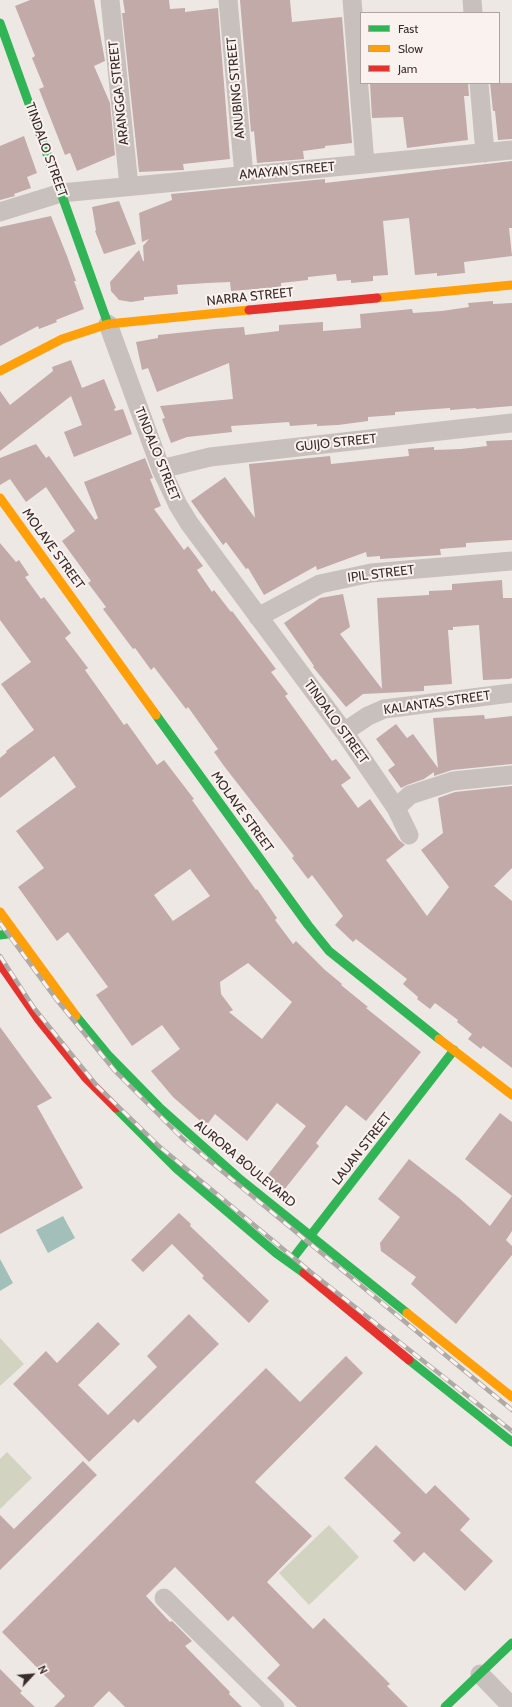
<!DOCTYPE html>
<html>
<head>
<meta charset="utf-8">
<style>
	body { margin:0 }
	#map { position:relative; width:512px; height:1707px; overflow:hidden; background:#eee8e5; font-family:Cabin,sans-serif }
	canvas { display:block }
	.legend { position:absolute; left:360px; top:12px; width:140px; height:72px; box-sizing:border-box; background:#faf2ee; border:1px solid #ada3a0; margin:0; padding:5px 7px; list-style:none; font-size:12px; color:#392d2b }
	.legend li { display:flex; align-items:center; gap:8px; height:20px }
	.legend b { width:20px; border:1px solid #ada3a0 }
	.north { position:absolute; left:12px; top:1655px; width:40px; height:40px; -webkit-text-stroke:3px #faf2ee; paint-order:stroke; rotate:64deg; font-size:11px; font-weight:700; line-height:16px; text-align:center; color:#392d2b }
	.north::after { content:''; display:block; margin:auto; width:14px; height:18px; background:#392d2b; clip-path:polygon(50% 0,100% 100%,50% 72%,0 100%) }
</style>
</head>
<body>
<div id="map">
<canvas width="512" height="1707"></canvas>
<ul class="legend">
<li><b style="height:5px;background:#30b455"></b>Fast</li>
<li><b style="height:5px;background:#ff9f0a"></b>Slow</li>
<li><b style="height:5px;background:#e5322d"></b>Jam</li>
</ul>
<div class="north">N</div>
</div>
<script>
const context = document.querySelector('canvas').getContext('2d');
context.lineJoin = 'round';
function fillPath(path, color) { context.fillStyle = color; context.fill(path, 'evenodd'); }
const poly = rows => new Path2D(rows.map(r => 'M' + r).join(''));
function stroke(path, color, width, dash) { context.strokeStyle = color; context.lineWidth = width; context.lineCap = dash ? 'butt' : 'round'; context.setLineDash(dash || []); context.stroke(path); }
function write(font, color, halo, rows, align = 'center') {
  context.font = font + ' Cabin,sans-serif'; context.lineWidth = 4; context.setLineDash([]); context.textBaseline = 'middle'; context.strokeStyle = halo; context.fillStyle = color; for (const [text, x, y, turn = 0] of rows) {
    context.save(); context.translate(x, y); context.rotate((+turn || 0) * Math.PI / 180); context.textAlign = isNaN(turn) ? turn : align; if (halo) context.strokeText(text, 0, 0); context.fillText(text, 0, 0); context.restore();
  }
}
fillPath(poly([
	[0,1338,24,1364,0,1386],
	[7,1452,32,1478,0,1509,0,1459],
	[329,1525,359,1557,309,1605,279,1573]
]), '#d2d3c0');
fillPath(poly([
	[63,1216,75,1238,48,1253,36,1230],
	[0,1259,13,1283,0,1291]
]), '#a2bfba');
fillPath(poly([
	[30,0,94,0,105,61,94,66,110,103,115,155,77,171,70,153,65,155,39,89,44,87,32,58,35,56,15,6],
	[123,0,169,0,170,9,185,8,185,12,218,8,230,159,183,164,184,170,139,172,122,13,125,13],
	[240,0,290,0,292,22,342,17,352,143,325,146,325,148,303,151,304,159,257,163,254,131,251,132],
	[370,83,468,83,469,96,464,96,468,140,407,148,403,117,372,118],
	[490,83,512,83,512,139,498,140,495,111,493,111],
	[24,136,37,173,27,177,31,188,14,194,15,196,0,200,0,146],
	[512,161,512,228,509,228,512,256,464,262,465,273,437,276,437,273,415,275,409,218,383,221,388,275,373,276,373,281,351,283,351,280,337,281,336,274,308,277,308,280,281,283,281,287,231,291,230,282,207,283,177,285,178,294,144,297,144,300,131,302,119,300,111,291,110,282,139,250,143,261,144,261,143,246,149,239,142,242,139,213,172,200,171,194,325,179,325,183,351,180],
	[119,201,136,244,104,254,95,231,96,230,92,207],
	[51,216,67,256,76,281,74,281,84,309,56,320,57,322,39,329,38,326,0,346,0,227],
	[493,301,493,304,512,303,512,406,476,409,476,408,450,410,450,408,395,412,395,415,368,417,368,421,338,425,317,426,317,424,290,426,289,422,231,426,232,432,187,437,171,443,162,419,165,418,160,406,233,399,229,363,157,392,148,368,142,370,136,342,158,338,158,335,216,329,244,327,245,335,279,331,279,325,323,322,323,331,361,328,360,314,412,309,413,313,442,311,469,307,468,303],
	[71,360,82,388,104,379,116,408,114,409,115,411,123,409,132,434,74,457,64,432,82,425,71,396,0,451,0,391,10,405,53,371,52,367],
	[512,440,512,540,466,543,466,547,440,549,441,555,380,559,380,556,367,557,366,552,317,570,316,566,264,595,248,568,246,569,226,542,223,545,191,501,225,477,255,518,249,464,330,456,331,464,409,456,408,449,434,447,434,450,461,449,487,446,486,441],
	[36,444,46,458,49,456,95,520,98,518,84,482,145,458,153,478,150,479,161,506,154,509,184,550,188,546,203,566,197,570,212,592,214,590,231,612,232,611,276,669,271,672,288,694,285,696,332,761,336,759,351,778,341,785,358,808,370,799,399,840,405,845,386,860,427,916,449,887,421,850,443,833,438,798,455,792,512,786,512,868,494,886,512,901,512,1068,483,1046,481,1049,468,1039,472,1034,457,1022,458,1020,435,1003,430,1009,417,999,418,997,403,984,407,979,356,939,353,942,335,925,343,916,312,875,308,879,292,858,294,856,224,766,214,752,218,749,188,707,186,709,154,667,151,670,135,648,133,649,103,609,106,607,88,583,91,581,62,541,75,531,46,487,26,502,10,479,0,485,0,458],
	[0,543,16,562,19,560,29,575,25,577,41,599,44,597,71,633,65,638,88,668,85,670,124,725,127,723,157,765,164,760,194,799,192,800,256,890,257,889,277,918,275,920,293,944,296,941,325,970,342,984,341,985,368,1007,366,1008,421,1052,366,1121,346,1105,316,1143,319,1146,284,1190,266,1177,306,1126,277,1103,247,1141,215,1114,206,1126,173,1097,151,1071,180,1049,162,1025,132,1046,96,995,108,987,68,932,57,941,18,887,44,868,16,831,76,787,54,756,0,798,0,758,7,752,6,751,34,730,1,684,31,662,0,620],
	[190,869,210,896,173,921,154,895],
	[248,963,292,1002,262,1039,229,1012,233,1010,221,994,220,982],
	[502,580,503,598,512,598,512,678,509,679,483,680,479,625,453,627,453,630,448,630,452,684,424,686,424,691,363,694,346,707,313,667,314,666,284,623,320,598,343,594,350,627,340,634,382,689,377,598,429,595,429,591,452,590,452,584],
	[484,715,485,719,512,716,512,764,452,770,434,776,434,772,424,779,407,785,401,788,388,770,395,765,376,739,396,724,407,738,413,734,438,768,433,718],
	[0,1027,52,1098,37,1106,83,1188,0,1234],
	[500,1113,512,1122,512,1196,465,1159],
	[409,1159,459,1198,490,1226,512,1196,512,1231,506,1240,512,1246,512,1255,456,1324,411,1284,416,1277,381,1251,380,1243,400,1217,378,1199],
	[179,1213,191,1224,190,1226,269,1301,249,1323,202,1278,204,1276,172,1244,143,1272,131,1260],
	[189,1314,219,1344,138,1423,134,1419,89,1462,13,1384,46,1351,57,1363,98,1322,120,1344,78,1385,108,1415,157,1367,147,1356],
	[346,1356,363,1373,255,1482,312,1536,267,1582,313,1629,324,1618,390,1684,387,1686,408,1707,297,1707,267,1678,280,1665,233,1616,228,1621,175,1567,146,1596,170,1622,172,1621,192,1641,185,1646,230,1692,229,1694,242,1707,125,1707,109,1691,93,1707,54,1707,65,1696,2,1632,266,1368,300,1402],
	[376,1445,426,1494,435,1485,470,1519,460,1530,493,1561,465,1591,424,1552,414,1562,393,1541,401,1533,344,1478],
	[83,1461,97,1475,0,1570,0,1515,14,1529],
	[0,1669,22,1691,20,1693,35,1707,0,1707]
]), '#c1aaa7');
stroke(poly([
	[110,0,129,186],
	[228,0,244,175],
	[352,0,365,164],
	[472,0,473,13],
	[479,83,485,153],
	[0,212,61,193,512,150],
	[108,324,161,469,178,505,189,523,344,732,396,808,409,835],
	[161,469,210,457,512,423],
	[258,617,320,584,371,573,512,561],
	[344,732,368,716,384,709,512,693],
	[396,808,410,795,453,781,512,775],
	[164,1598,275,1707],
	[480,1674,512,1707]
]), '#c8c0bd', 19);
stroke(poly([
	[0,23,108,324],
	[156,715,308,925,329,951,439,1039],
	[0,935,14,933],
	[76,1016,109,1056,159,1107,241,1180,407,1313],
	[116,1108,177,1169,276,1253,304,1273],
	[290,1262,454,1050],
	[409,1360,512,1442],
	[445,1707,512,1643]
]), '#30b455', 9);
stroke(poly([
	[377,298,512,285],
	[0,371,62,339,108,324,249,310],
	[0,498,156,715],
	[0,912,76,1016],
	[439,1039,512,1095],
	[407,1313,512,1397]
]), '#ff9f0a', 9);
stroke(poly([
	[249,310,377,298],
	[0,964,39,1020,85,1077,116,1108],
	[304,1273,409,1360]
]), '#e5322d', 9);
const rail = poly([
	[0,923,56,999,115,1071,183,1139,512,1410],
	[0,956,34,1008,97,1086,160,1147,312,1273,512,1431]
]);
stroke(rail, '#b0aaa7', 4.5);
stroke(rail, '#faf2ee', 3, [9]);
write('13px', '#392d2b', '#faf2ee', [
	["ANUBING STREET",236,88,-95],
	["ARANGGA STREET",119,93,-96],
	["TINDALO STREET",46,150,70],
	["AMAYAN STREET",287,171,-5],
	["NARRA STREET",250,297,-6],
	["GUIJO STREET",336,443,-6],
	["TINDALO STREET",157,454,68],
	["MOLAVE STREET",53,549,54],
	["IPIL STREET",381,574,-7],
	["KALANTAS STREET",437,703,-8],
	["TINDALO STREET",336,722,54],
	["MOLAVE STREET",242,812,54],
	["LAUAN STREET",362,1149,-52],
	["AURORA BOULEVARD",245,1164,40]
]);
</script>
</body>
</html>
